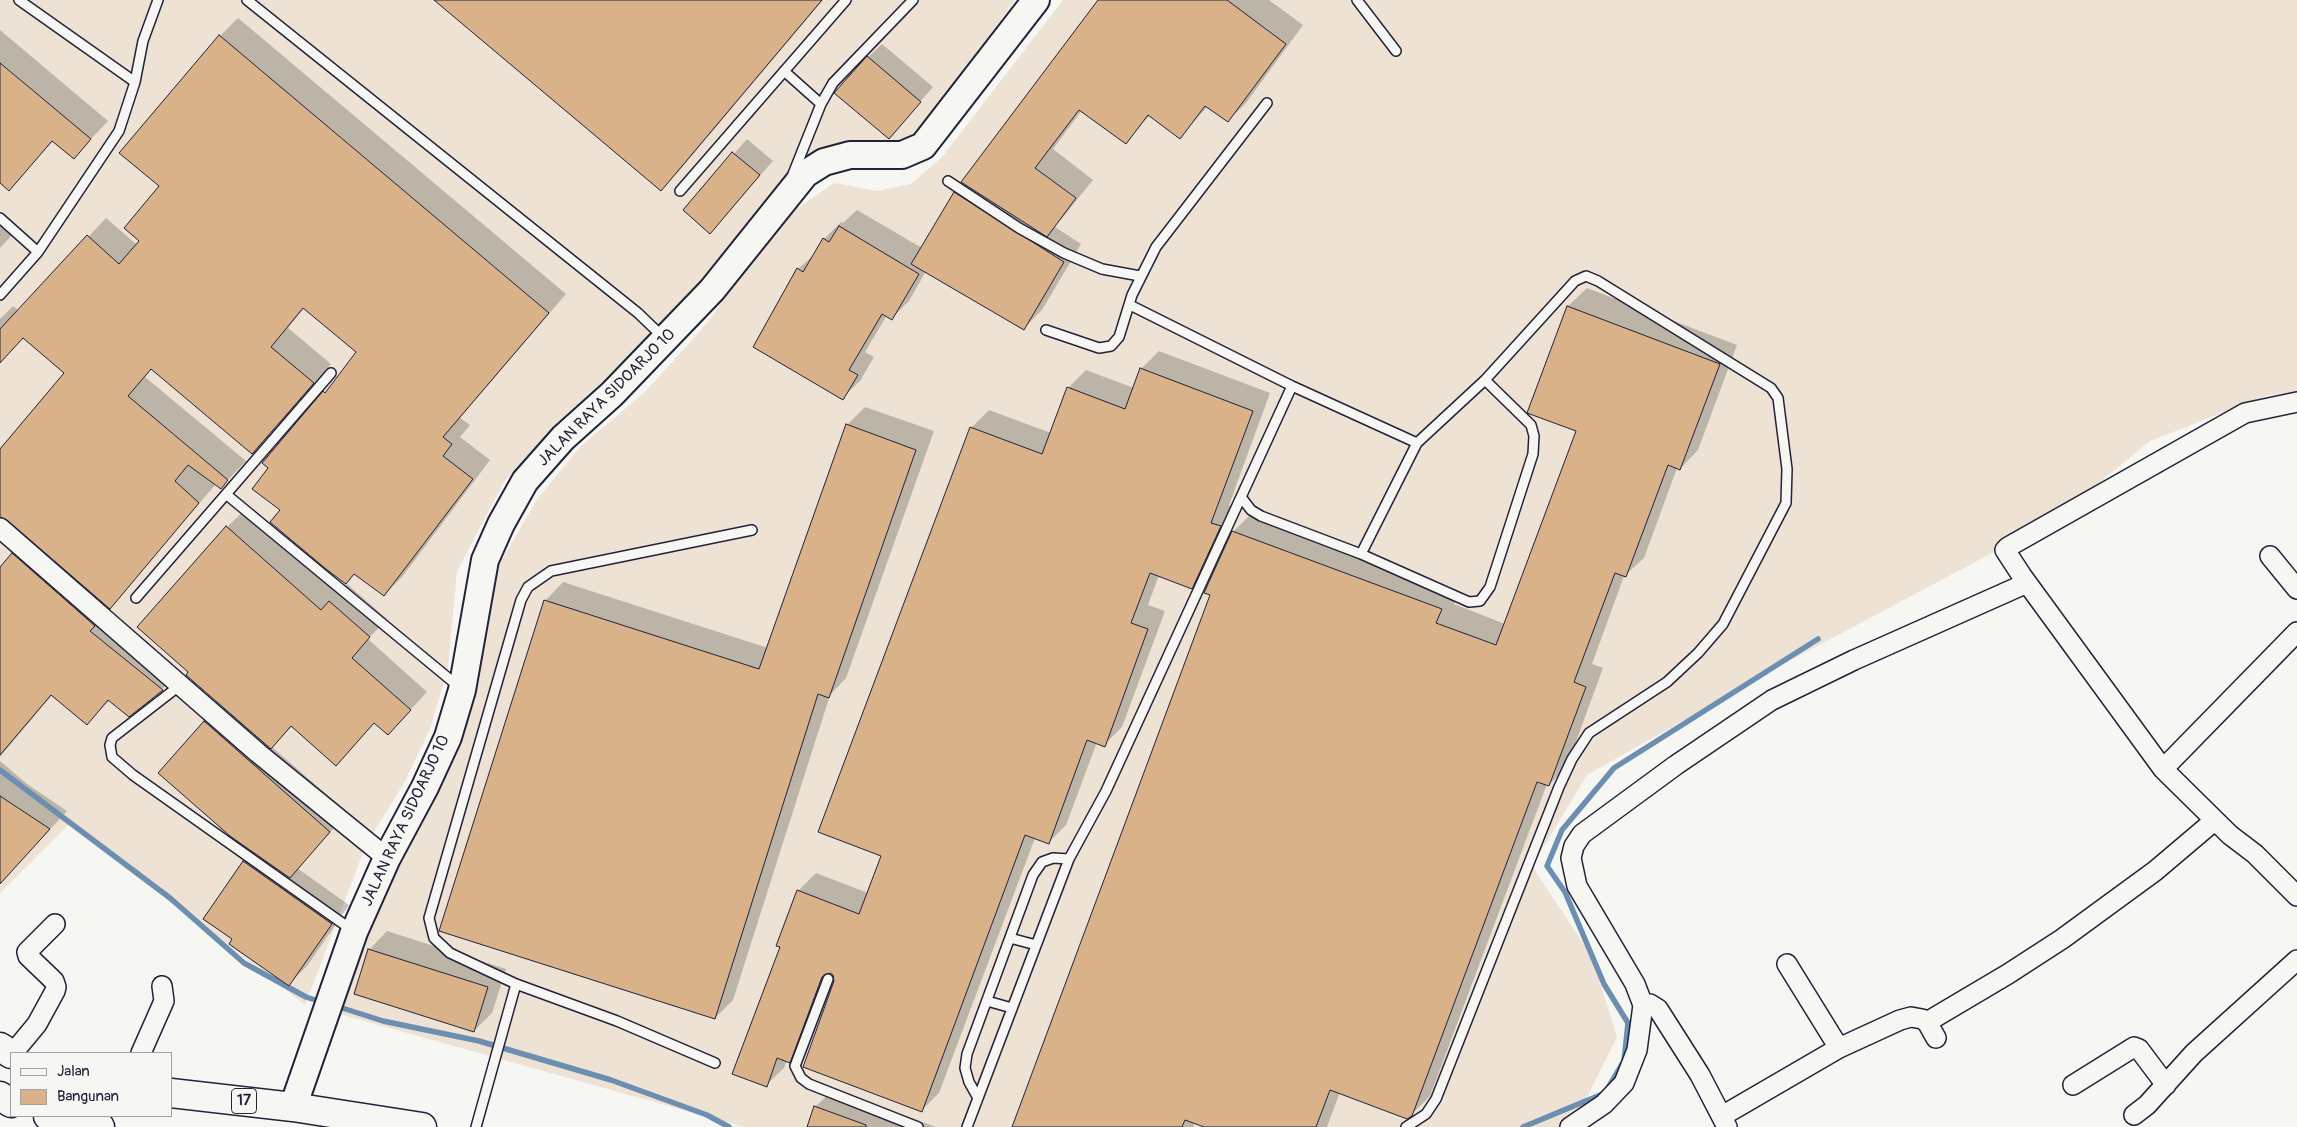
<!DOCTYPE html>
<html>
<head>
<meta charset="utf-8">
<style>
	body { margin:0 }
	#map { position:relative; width:2297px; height:1127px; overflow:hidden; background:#f6f6f2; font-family:Pangolin,sans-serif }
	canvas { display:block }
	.legend { position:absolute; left:10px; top:1052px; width:162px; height:65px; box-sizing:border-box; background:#f6f6f2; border:1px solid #a1a1a9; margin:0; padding:6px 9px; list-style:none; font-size:15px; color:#22223b }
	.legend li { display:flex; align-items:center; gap:10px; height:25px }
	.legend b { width:25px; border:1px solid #a1a1a9 }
</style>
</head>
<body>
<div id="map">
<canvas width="2297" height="1127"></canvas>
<ul class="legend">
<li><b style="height:6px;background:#f6f6f2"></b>Jalan</li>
<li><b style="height:14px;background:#d9b28a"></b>Bangunan</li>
</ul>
</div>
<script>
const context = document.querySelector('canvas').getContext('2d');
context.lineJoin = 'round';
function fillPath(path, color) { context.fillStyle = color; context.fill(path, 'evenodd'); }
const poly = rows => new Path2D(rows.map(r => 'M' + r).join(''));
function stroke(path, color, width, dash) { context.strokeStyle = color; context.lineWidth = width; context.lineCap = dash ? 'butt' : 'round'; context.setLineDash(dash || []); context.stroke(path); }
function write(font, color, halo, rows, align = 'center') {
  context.font = font + ' Pangolin,sans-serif'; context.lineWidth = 4.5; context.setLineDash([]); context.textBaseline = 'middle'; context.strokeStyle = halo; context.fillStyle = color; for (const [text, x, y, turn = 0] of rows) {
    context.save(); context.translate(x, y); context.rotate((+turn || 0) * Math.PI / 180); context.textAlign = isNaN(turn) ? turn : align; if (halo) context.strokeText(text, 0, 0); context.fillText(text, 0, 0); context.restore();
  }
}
fillPath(poly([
	[0,0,1015,0,912,143,832,147,807,157,634,359,553,428,504,482,457,571,448,668,430,729,404,783,366,845,305,1005,71,822,0,893],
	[1063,0,2297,0,2297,391,2265,396,2150,441,2052,521,1776,668,1587,775,1532,866,1592,957,1617,1037,1575,1121,1560,1127,744,1127,336,1013,384,880,456,755,477,673,493,575,538,498,581,446,646,391,709,321,754,253,792,212,834,183,877,191,911,184,943,156]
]), '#ede2d3');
fillPath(poly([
	[436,0,823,0,679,171,661,189],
	[1099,0,1269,0,1303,25,1246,103,1228,121,1208,106,1180,137,1150,115,1126,142,1082,110,1053,149,1093,180,1055,227,1081,244,1042,310,1024,328,926,271,909,301,892,318,887,315,865,352,874,357,860,381,842,398,798,269,816,253,824,239,841,222,843,223,857,210,922,248,955,193,965,183],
	[238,18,566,294,460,418,470,425,460,437,490,460,402,577,384,595,355,573,346,582,281,510,270,468,263,462,336,380,358,352,305,307,288,328,331,364,252,453,152,369,145,377,246,461,220,488,216,484,110,606,112,607,107,613,180,671,162,689,129,716,110,700,87,723,53,694,0,757,0,569,29,537,8,518,0,517,0,451,66,373,23,337,0,362,0,319,13,306,19,311,106,218,137,245,141,241,220,36],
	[0,30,108,121,74,157,54,140,9,189,0,181],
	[882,44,933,87,889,138,868,57],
	[747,139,773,161,710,232,685,210],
	[0,222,13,234,0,248],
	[1587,288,1737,345,1698,450,1680,469,1677,468,1644,558,1624,576,1592,664,1603,668,1567,766,1549,785,1547,784,1430,1096,1411,1115,1340,1092,1327,1127,1207,1127,1195,1122,1193,1127,1013,1127,1212,595,1206,592,1234,531,1252,513,1459,591,1454,604,1505,624,1578,430,1529,412,1568,306],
	[1159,351,1270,393,1229,505,1238,508,1210,569,1192,587,1159,575,1148,605,1165,611,1122,727,1104,745,1097,742,1066,825,1048,843,1035,838,939,1093,921,1111,833,976,807,1043,789,1061,787,1060,784,1068,766,1085,781,946,798,891,816,873,868,893,883,855,971,428,989,410,1051,433,1068,388,1086,370,1134,388,1141,369],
	[865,407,934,431,846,678,830,695,733,1000,715,1018,545,601,563,582,768,648,847,425],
	[245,510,339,593,347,584,387,619,368,639,427,692,388,734,375,722,336,764,292,726,272,747,348,813,297,868,349,905,307,966,289,984,234,939,205,919,244,862,254,852,160,773,222,705,227,527],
	[0,761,27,784,67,811,0,883],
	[387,931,506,969,492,1013,474,1031,369,950],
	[834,1089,936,1127,808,1127,815,1107]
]), '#0003');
stroke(poly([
	[0,770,170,898,244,963,306,997,322,1002],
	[336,1006,383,1021,479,1041,611,1080,707,1115,729,1127],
	[1523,1127,1605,1093,1624,1061,1628,1023,1604,984,1565,892,1547,866,1562,830,1614,768,1818,639]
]), '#6c8fb1', 5.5);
const building = poly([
	[434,0,822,0,661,191,434,0],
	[1098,0,1227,0,1286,44,1228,122,1205,106,1180,139,1148,115,1126,144,1079,110,1035,168,1076,198,1047,237,961,182,1098,0],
	[219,35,549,313,443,437,452,444,443,456,473,479,384,596,354,574,346,584,326,569,270,522,280,510,252,489,268,468,262,463,323,391,325,393,356,352,303,308,271,347,314,383,252,454,151,369,128,396,228,480,221,489,188,465,175,481,199,503,110,609,7,520,0,517,0,449,64,373,23,338,0,363,0,329,87,235,119,264,139,241,124,228,159,186,119,153,219,35],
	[867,56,921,102,889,139,834,93,867,56],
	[0,63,91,139,74,159,52,141,9,191,0,183,0,63],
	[732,152,760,175,710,234,683,210,732,152],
	[954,192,1064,262,1024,330,911,264,954,192],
	[839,226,919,274,892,320,882,314,849,370,858,375,843,400,753,347,797,268,803,272,823,238,829,242,839,226],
	[1567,306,1720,364,1680,470,1668,465,1626,577,1615,573,1574,682,1586,687,1549,786,1537,782,1412,1116,1407,1119,1330,1090,1316,1127,1204,1127,1185,1120,1182,1127,1012,1127,1210,595,1204,593,1232,531,1442,609,1436,623,1496,645,1576,431,1527,413,1567,306],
	[1140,368,1253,411,1211,523,1221,526,1192,589,1150,573,1131,623,1148,629,1105,747,1087,740,1049,844,1025,835,922,1112,803,1067,834,981,833,975,830,973,822,977,790,1063,777,1058,767,1087,732,1074,780,947,776,946,797,890,859,914,881,856,818,832,970,427,1042,454,1067,387,1125,409,1140,368],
	[846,424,916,450,829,698,818,694,715,1019,439,931,544,600,759,669,846,424],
	[226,526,321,610,329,601,370,637,352,658,411,710,388,735,374,723,336,766,291,726,271,749,186,675,188,672,137,627,226,526],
	[12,553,95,626,90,631,163,690,129,717,108,700,87,725,51,695,0,755,0,567,12,553],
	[204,721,330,832,290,878,230,836,158,773,204,721],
	[0,796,50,829,0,884,0,796],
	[243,861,332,924,289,986,229,944,232,939,203,919,243,861],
	[368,949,488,987,474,1032,354,994,368,949],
	[814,1106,866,1125,866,1127,807,1127,814,1106]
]);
fillPath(building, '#d9b28a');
stroke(building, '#22223b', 1);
const lane = poly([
	[19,0,135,82],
	[247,0,638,313,664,338],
	[1357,0,1396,51],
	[784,71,821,104],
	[793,174,821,104,833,83,913,0],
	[948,181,1019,228,1064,253,1102,269,1140,276],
	[680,191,846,0],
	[0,218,38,252],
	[0,295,38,252,119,131,135,82,143,41,158,0],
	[1130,305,1292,386,1417,443],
	[1046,330,1099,348,1111,346,1119,337,1132,295,1156,247,1267,103],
	[1292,386,1241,497,1251,510,1261,516,1361,554,1469,602,1480,601,1490,587,1533,454,1534,436,1531,425,1485,380],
	[227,495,458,686],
	[1361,554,1417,443,1485,380,1575,281,1586,276,1598,281,1771,388,1778,398,1787,469,1786,503,1723,624,1698,653,1667,682,1589,733,1572,759,1559,787,1436,1099,1426,1114,1406,1127],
	[136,598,331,373],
	[179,686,112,738,110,745,112,757,133,775,352,930],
	[1010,938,1036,945],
	[828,979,795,1066,801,1078,809,1084,918,1127],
	[516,984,450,953,434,938,429,918,521,600,528,587,551,571,752,530],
	[987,1001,1012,1008],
	[978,1098,969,1082,965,1068,967,1054,1033,875,1042,862,1053,858,1069,859],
	[476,1127,516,984,617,1021,715,1063],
	[967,1127,1069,859,1106,791,1241,497]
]);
const street = poly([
	[2297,402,2245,413,2008,547,2005,550,2022,576,2163,769,2230,835,2255,854,2297,896],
	[0,528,258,753,387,858],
	[2270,556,2297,589],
	[2163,769,2297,632],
	[1787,964,1839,1048],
	[1643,1005,1650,1004,1658,1009,1700,1075,1727,1127],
	[1927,1022,2008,974,2062,939,2155,871,2214,821],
	[13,1053,37,1024,55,991,56,987,54,981,28,956,27,952,55,924],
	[141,1053,164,1001,162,986],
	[2073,1085,2134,1047,2139,1049,2166,1085],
	[2134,1115,2147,1105,2194,1053,2297,960],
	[1722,1116,1839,1048,1900,1020,1911,1017,1922,1019,1927,1022,1936,1038],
	[1570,1127,1604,1104,1624,1083,1637,1050,1643,1005,1635,984,1577,886,1571,858,1574,846,1582,834,1676,765,1772,700,1854,660,2027,583]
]);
const secondary = poly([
	[293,1107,354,932,387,858,425,787,448,737,462,690,485,560,501,524,525,481,563,438,612,394,712,290,805,174,824,162,850,155,902,155,923,146,1036,0]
]);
const highway = poly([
	[0,1047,11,1054],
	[171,1093,293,1107,422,1127],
	[0,1096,11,1103],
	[48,1116,100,1127]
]);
stroke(lane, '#22223b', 12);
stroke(street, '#22223b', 22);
stroke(secondary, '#22223b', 30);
stroke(highway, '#22223b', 31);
stroke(lane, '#f6f6f2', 9);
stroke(street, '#f6f6f2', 19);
stroke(secondary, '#f6f6f2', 26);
stroke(highway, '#f6f6f2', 28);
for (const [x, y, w] of [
	[244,1101,25]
]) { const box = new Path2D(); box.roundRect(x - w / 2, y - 12.5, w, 25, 4); context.fillStyle = '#f6f6f2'; context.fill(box); stroke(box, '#22223b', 1); }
write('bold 15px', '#22223b', null, [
	["17",244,1101]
]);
write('16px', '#22223b', '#f6f6f2', [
	["JALAN RAYA SIDOARJO 10",607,398,-45],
	["JALAN RAYA SIDOARJO 10",406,821,-65]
]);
</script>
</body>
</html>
